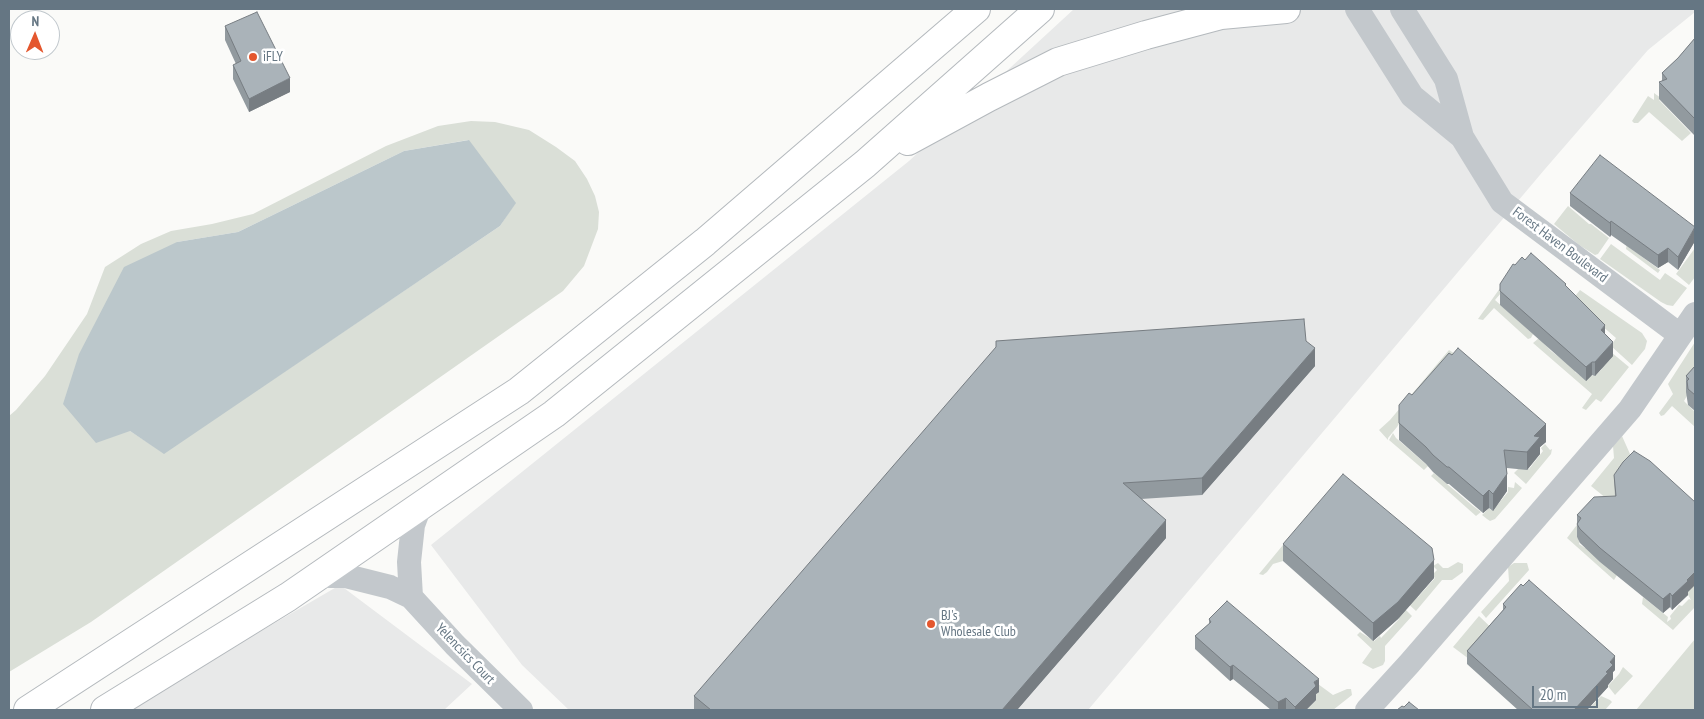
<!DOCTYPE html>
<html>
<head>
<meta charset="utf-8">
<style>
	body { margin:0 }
	#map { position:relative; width:1704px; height:719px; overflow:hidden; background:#fafaf8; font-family:"PT Sans Narrow",sans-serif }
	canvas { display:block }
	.frame { position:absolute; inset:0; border:10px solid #657683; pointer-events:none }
	.north { position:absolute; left:10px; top:10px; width:50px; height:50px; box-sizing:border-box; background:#fff; border:1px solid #c1c8cd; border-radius:50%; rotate:1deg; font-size:14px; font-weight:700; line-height:20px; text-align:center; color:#657683 }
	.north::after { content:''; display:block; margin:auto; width:18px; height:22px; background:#e4572e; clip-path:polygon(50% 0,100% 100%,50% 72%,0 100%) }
	.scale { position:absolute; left:1532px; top:686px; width:66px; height:22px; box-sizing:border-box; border:2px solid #657683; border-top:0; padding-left:6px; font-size:15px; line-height:18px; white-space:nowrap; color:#657683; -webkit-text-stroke:4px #fff; paint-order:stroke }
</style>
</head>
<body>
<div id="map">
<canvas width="1704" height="719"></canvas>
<div class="frame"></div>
<div class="north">N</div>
<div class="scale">20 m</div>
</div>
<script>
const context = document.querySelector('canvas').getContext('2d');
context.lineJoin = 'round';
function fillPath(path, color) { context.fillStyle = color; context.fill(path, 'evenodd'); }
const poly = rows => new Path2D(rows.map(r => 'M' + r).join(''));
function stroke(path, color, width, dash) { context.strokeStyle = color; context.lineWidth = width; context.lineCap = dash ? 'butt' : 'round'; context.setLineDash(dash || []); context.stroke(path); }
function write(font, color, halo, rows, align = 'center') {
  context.font = font + ' "PT Sans Narrow",sans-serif'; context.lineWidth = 5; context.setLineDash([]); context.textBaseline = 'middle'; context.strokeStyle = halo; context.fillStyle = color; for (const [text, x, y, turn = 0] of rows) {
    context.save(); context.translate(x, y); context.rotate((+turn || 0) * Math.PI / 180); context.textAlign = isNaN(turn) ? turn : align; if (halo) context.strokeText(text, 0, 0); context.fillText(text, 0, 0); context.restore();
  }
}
fillPath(poly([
	[1074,9,1695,9,1695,12,1648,50,1545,169,1088,710,569,710,522,665,431,545,909,161],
	[340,585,472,684,444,710,125,710]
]), '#e8e9e9');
fillPath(poly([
	[1654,93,1661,98,1659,100,1691,133,1682,141,1649,112,1638,123,1634,123,1632,121,1648,96,1654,100],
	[471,121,495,122,529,130,556,147,575,161,587,179,595,196,599,212,598,229,584,266,563,291,91,622,9,672,9,416,16,410,45,376,87,314,105,267,141,244,171,231,212,224,253,214,386,146,438,126],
	[468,140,515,203,500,226,164,453,130,431,177,242,238,232,404,151],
	[1568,206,1589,224,1591,224,1609,238,1598,254,1595,255,1579,245,1554,224],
	[1627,242,1630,248,1660,270,1658,273,1626,249],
	[1611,244,1660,280,1665,273,1687,288,1673,306,1667,305,1661,302,1600,259],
	[1695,248,1695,277,1689,285,1676,274],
	[1503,284,1501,293,1495,300,1533,334,1531,338,1528,339,1494,308,1483,320,1478,319],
	[1580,290,1642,333,1647,341,1645,349,1632,365,1611,346,1616,338,1572,300],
	[1539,338,1551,351,1576,370,1575,372,1582,377,1596,375,1601,370,1611,352,1629,367,1601,402,1596,399,1586,410,1582,408,1592,394,1533,343],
	[1695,342,1695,382,1684,401,1695,412,1695,427,1672,406,1664,415,1661,416,1659,413,1673,394,1668,384],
	[1449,350,1455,354,1402,419,1397,427,1388,438,1388,440,1379,430,1390,420],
	[1393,433,1396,438,1428,466,1424,470,1389,440],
	[1622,436,1630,454,1641,463,1612,503,1591,486,1614,458,1613,446],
	[1545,444,1550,450,1552,449,1551,454,1526,484,1514,473,1520,467,1523,469,1529,469,1543,451,1541,448],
	[1434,473,1473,506,1481,512,1476,516,1431,476],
	[1515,482,1522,488,1495,519,1490,521,1487,519,1482,515,1489,508,1491,510,1498,504,1508,492,1508,487,1514,488],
	[1598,497,1577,537,1580,541,1579,544,1585,548,1587,547,1617,575,1614,580,1567,538],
	[1316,505,1322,507,1283,561,1273,564,1267,572,1263,575,1259,574],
	[1458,562,1463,564,1463,572,1452,580,1442,580,1416,611,1404,600,1418,597,1435,578,1432,575,1437,570,1433,566,1438,563,1443,568,1448,568],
	[1514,563,1527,563,1529,570,1486,618,1481,612,1509,581,1508,567],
	[1695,584,1695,607,1673,630,1642,604,1643,597,1668,617,1667,622,1671,619,1670,616,1679,605,1682,606,1689,599,1691,600,1687,593],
	[1397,601,1412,616,1385,646,1385,661,1383,665,1373,669,1362,663,1372,649,1357,635,1360,632,1374,641,1380,636,1381,638,1399,619],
	[1479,616,1501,637,1469,659,1453,647],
	[1695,639,1695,710,1636,710],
	[1623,667,1633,676,1615,695,1608,686,1619,674],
	[1318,684,1333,695,1347,689,1351,689,1352,695,1333,710,1306,710,1316,700,1314,696],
	[1601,696,1610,700,1612,702,1605,710,1588,710]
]), '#dadfd7');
fillPath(poly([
	[469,140,516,203,500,226,164,454,130,431,96,443,63,404,79,354,124,267,177,242,238,232,404,151]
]), '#bbc7cb');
const highway = poly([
	[908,141,989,97,1058,62,1146,35,1221,15,1286,9],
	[28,710,519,391,705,242,976,9],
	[105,710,288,597,554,414,865,164,1040,9]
]);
stroke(highway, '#b4b9bd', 30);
stroke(poly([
	[1357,9,1412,96,1462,137],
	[1402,9,1446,79,1462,137,1502,202,1680,335],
	[318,576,346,576,390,587,411,597,409,562,413,525,420,506],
	[411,597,455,645,521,710],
	[1367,710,1409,664,1630,409,1695,314]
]), '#c3c8cc', 24);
stroke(highway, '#fff', 28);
fillPath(poly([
	[225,26,290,92,249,112,233,79,233,65,236,64,225,40],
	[1695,38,1695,136,1659,99,1659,82,1662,81,1662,73,1678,58],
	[1570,193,1695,241,1678,270,1668,262,1658,268,1611,235,1610,237,1570,206],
	[1525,260,1566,286,1605,335,1613,356,1595,376,1592,375,1586,381,1500,305,1500,284,1515,265],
	[1306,341,1315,366,1202,495,1141,499,1166,538,1017,710,694,710,694,696],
	[1695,366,1695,411,1688,405,1686,392,1686,376],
	[1412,395,1546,442,1540,447,1540,454,1527,470,1507,468,1507,491,1493,511,1489,508,1483,513,1449,484,1447,484,1433,472,1426,464,1399,440,1399,405],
	[1614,475,1688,592,1688,595,1672,610,1670,607,1663,613,1600,562,1580,543,1577,537,1577,515,1615,496],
	[1283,544,1434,578,1398,619,1373,641,1283,561],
	[1503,604,1615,670,1613,672,1613,679,1608,685,1608,687,1587,710,1518,710,1467,664,1467,651,1503,610],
	[1209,619,1319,692,1316,694,1316,700,1306,710,1271,710,1233,679,1230,681,1195,649,1195,636,1209,624]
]), '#929a9f');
fillPath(poly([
	[290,78,290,92,249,112,249,99],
	[1611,221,1611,235,1610,237,1610,223],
	[1695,227,1695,241,1678,270,1678,257],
	[1668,248,1668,262,1658,268,1658,255],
	[1605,325,1605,339,1601,330],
	[1613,342,1613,356,1595,376,1595,362],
	[1315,348,1315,366,1202,495,1202,478],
	[1592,362,1592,375,1586,381,1586,367],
	[1546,424,1546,442,1540,447,1540,454,1527,470,1527,452,1534,436],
	[1507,474,1507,491,1493,511,1493,494],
	[1489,490,1489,508,1483,513,1483,496],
	[1166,520,1166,538,1017,710,1002,710],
	[1434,560,1434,578,1398,619,1373,641,1373,623],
	[1695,572,1695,585,1688,592,1688,595,1672,610,1672,596],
	[1670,593,1670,607,1663,613,1663,599],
	[1615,656,1615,670,1613,672,1613,679,1608,685,1608,687,1587,710,1574,710,1606,672,1610,662],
	[1233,665,1233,679,1230,681,1230,667],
	[1319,679,1319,692,1316,694,1316,700,1306,710,1295,710,1295,707,1314,682],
	[1286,698,1286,710,1278,710,1278,702]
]), '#777d82');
const building = poly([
	[257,12,290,78,249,99,233,65,241,61,225,26,257,12],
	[1695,38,1695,119,1659,82,1667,79,1662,73,1678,58,1695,38],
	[1600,155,1695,227,1678,257,1668,248,1658,255,1611,221,1610,223,1570,193,1600,155],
	[1531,253,1566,284,1565,285,1605,325,1601,330,1613,342,1595,362,1592,362,1586,367,1500,291,1500,284,1513,264,1515,265,1522,257,1525,260,1531,253],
	[1304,319,1306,341,1315,348,1202,478,1123,483,1166,520,1002,710,711,710,694,696,996,347,996,341,1304,319],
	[1458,348,1546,424,1534,436,1540,437,1527,452,1504,450,1507,474,1493,494,1489,490,1483,496,1449,467,1447,467,1433,455,1426,447,1399,423,1399,405,1409,393,1412,395,1449,353,1452,355,1458,348],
	[1695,366,1695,395,1688,389,1687,381,1689,379,1686,376,1695,366],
	[1634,451,1650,461,1695,502,1695,572,1687,580,1688,581,1672,596,1670,593,1663,599,1600,548,1580,529,1577,524,1581,518,1577,515,1594,497,1616,496,1614,475,1623,462,1634,451],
	[1343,474,1432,548,1434,560,1398,602,1373,623,1283,544,1343,474],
	[1529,580,1615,656,1610,662,1613,665,1606,672,1608,673,1574,710,1533,710,1467,651,1506,607,1503,604,1521,584,1523,586,1529,580],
	[1227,601,1319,679,1314,682,1316,686,1295,707,1286,698,1278,702,1233,665,1230,667,1195,636,1211,622,1209,619,1227,601],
	[1409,702,1419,710,1397,710,1402,706,1404,707,1409,702]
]);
fillPath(building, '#aab3b9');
stroke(building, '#777d82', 1);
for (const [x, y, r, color] of [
	[253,57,5,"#e4572e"],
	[931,624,5,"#e4572e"]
]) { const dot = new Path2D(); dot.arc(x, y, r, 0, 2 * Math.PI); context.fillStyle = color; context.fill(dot); stroke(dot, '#fff', 2); }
write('14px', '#657683', '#fff', [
	["iFLY",263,57],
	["BJ's",941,616],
	["Wholesale Club",941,632]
], 'left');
write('14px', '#657683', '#fff', [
	["Forest Haven Boulevard",1560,245,37],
	["Yelencsics Court",465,654,46]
]);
</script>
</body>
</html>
